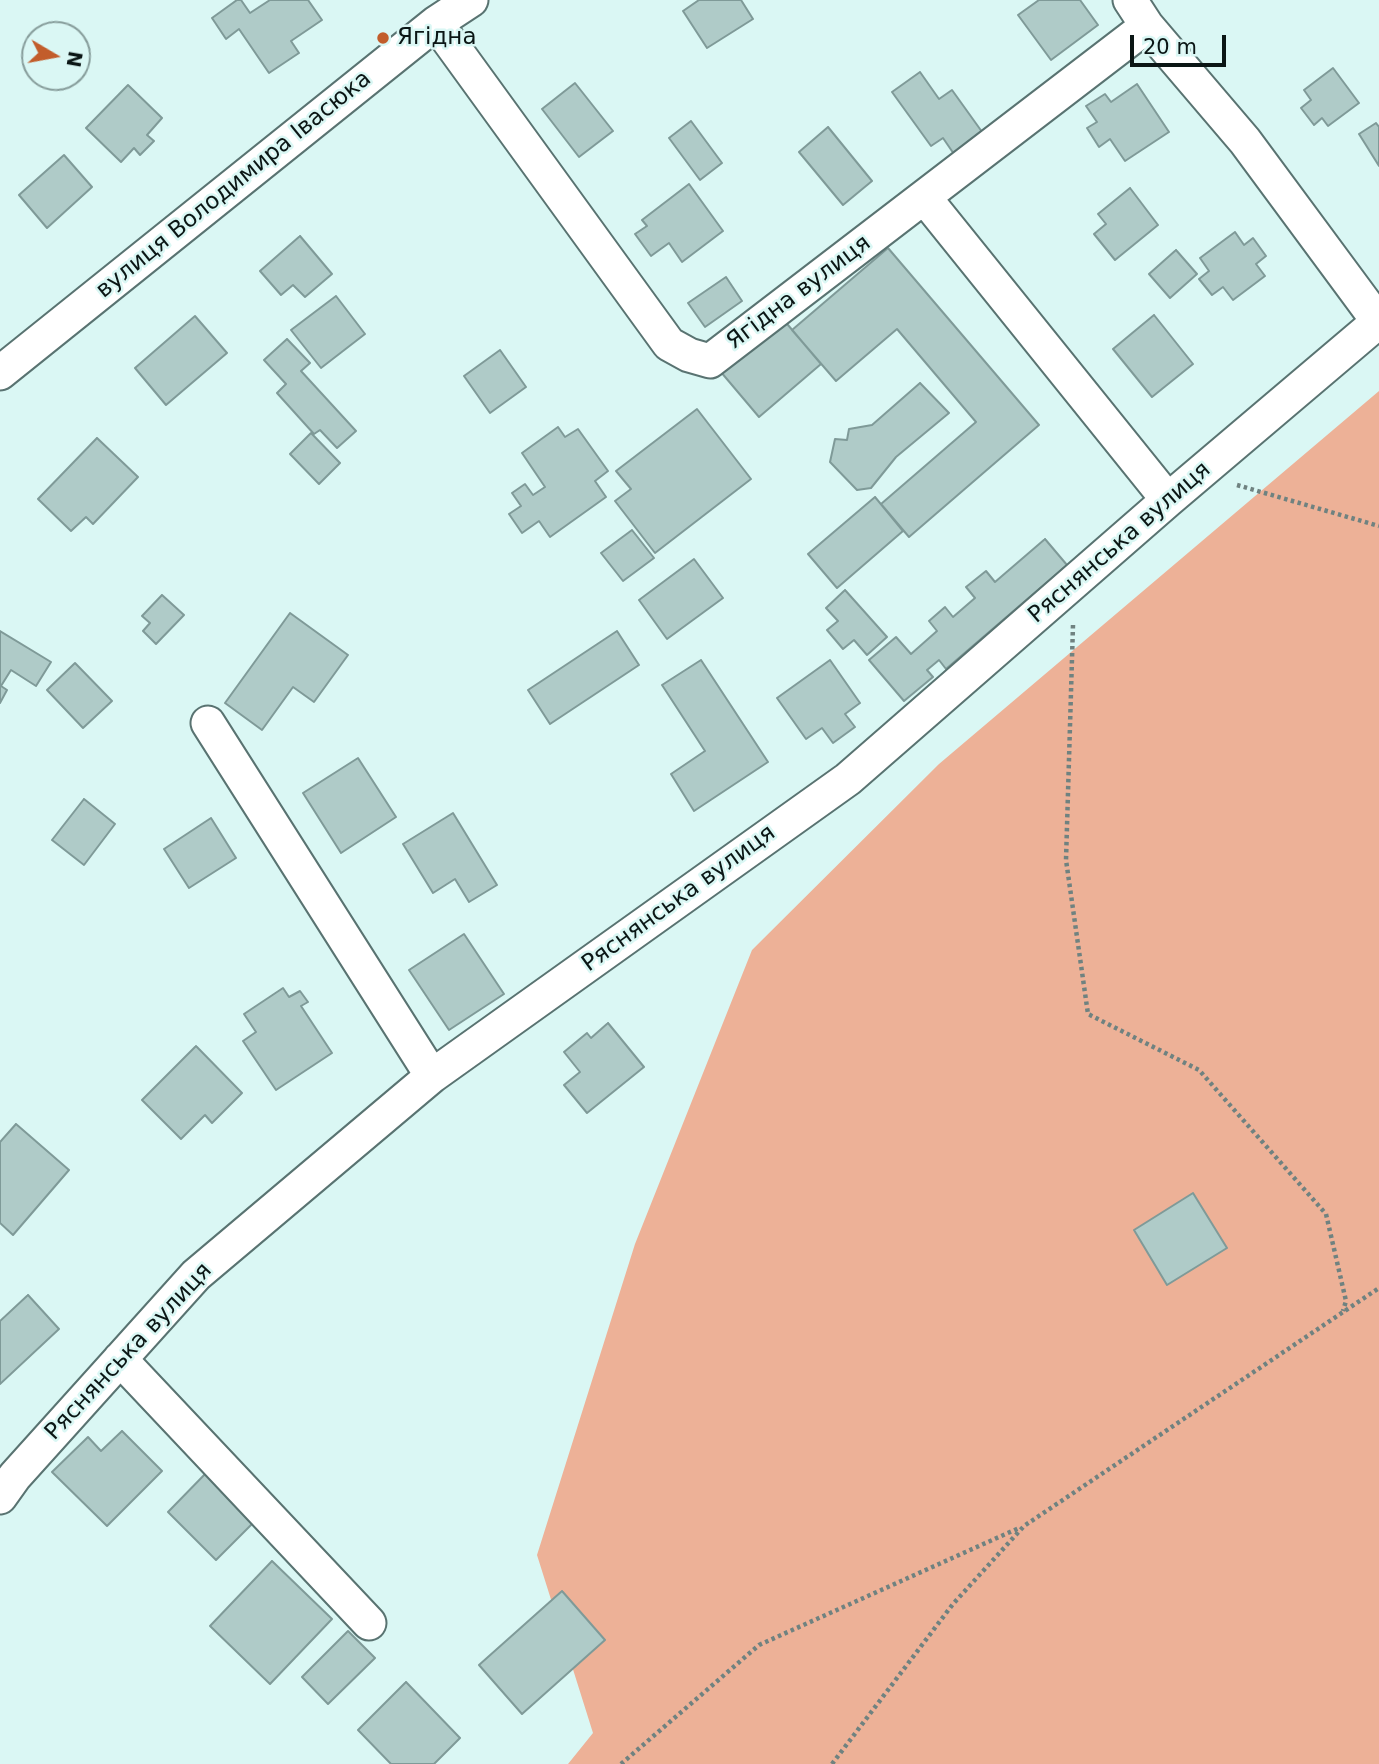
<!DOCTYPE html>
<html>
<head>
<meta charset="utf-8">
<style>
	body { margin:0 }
	#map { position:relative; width:1379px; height:1764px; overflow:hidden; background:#daf7f4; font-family:"DejaVu Sans",sans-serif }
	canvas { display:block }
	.north { position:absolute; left:21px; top:21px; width:70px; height:70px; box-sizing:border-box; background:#daf7f4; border:2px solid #879d9b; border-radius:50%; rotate:100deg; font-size:19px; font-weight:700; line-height:28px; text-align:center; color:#0b1615 }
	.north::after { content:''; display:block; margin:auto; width:24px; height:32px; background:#c25d2b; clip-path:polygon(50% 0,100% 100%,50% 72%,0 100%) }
	.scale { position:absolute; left:1130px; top:35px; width:96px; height:32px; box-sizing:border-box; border:4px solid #0b1615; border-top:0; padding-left:9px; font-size:21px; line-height:24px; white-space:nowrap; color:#0b1615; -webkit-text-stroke:5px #daf7f4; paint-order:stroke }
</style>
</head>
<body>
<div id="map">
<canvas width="1379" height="1764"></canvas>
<div class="north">N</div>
<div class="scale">20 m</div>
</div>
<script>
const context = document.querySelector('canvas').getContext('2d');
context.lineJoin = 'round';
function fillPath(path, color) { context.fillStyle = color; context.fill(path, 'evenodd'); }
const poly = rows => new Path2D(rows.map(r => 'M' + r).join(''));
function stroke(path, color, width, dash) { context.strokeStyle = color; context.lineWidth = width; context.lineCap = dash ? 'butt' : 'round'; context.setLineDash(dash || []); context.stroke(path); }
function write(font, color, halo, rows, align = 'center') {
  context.font = font + ' "DejaVu Sans",sans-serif'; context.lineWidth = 5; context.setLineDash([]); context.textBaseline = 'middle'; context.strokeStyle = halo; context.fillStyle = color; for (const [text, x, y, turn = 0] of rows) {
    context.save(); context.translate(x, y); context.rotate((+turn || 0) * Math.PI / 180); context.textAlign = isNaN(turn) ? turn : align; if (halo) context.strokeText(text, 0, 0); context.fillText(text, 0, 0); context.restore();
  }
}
fillPath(poly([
	[1379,391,1379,1764,568,1764,593,1733,537,1555,635,1244,752,950,939,764]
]), '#edb197');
const building = poly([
	[237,0,241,0,250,13,270,0,308,0,322,20,291,41,299,53,269,73,239,29,226,39,212,18,237,0],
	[699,0,741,0,753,19,707,48,683,11,699,0],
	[1039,0,1080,0,1098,25,1051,60,1018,15,1039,0],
	[1333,68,1359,103,1328,126,1322,118,1314,125,1301,108,1311,100,1304,90,1333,68],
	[920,72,939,99,952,90,985,136,956,157,943,138,931,146,892,92,920,72],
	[575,83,613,131,579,157,542,109,575,83],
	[1137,84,1169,132,1125,161,1110,139,1099,147,1087,128,1097,122,1086,106,1105,94,1111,102,1137,84],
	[128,85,162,118,147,135,154,141,140,155,134,148,121,162,86,128,128,85],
	[691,121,722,163,700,180,669,138,691,121],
	[1376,123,1379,127,1379,166,1359,134,1376,123],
	[828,127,872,181,843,205,799,152,828,127],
	[64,155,92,187,47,228,19,195,64,155],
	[689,184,723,231,682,262,669,243,651,256,635,234,647,226,642,220,689,184],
	[1130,188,1158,225,1115,260,1094,234,1106,224,1098,214,1130,188],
	[1235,232,1244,245,1253,238,1266,256,1256,264,1265,276,1233,300,1223,287,1212,295,1199,279,1209,271,1200,258,1235,232],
	[300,236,332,274,305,297,293,285,281,295,260,271,300,236],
	[888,248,1039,425,909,537,881,504,976,422,897,329,836,381,792,330,888,248],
	[1176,250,1197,274,1170,298,1149,274,1176,250],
	[726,277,742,301,705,327,688,303,726,277],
	[336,296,365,334,321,368,291,330,336,296],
	[777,312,821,364,759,417,715,365,777,312],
	[1154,315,1193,364,1152,397,1113,349,1154,315],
	[195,316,227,353,166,405,135,368,195,316],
	[287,339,310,363,301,371,356,431,337,448,320,430,314,434,277,393,286,384,264,360,287,339],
	[500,350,526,387,490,413,464,376,500,350],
	[920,383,949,413,896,457,871,488,857,490,830,462,835,439,847,440,849,429,872,425,920,383],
	[697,409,751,479,655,553,615,501,631,489,616,471,697,409],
	[558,427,565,437,578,429,608,471,595,481,606,497,550,537,539,521,522,533,509,514,521,506,512,493,525,484,533,495,545,487,522,453,558,427],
	[311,433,340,463,319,484,290,454,311,433],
	[97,438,138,477,93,524,86,517,71,531,38,499,97,438],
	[875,497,903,531,837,588,808,554,875,497],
	[632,530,654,558,623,581,601,553,632,530],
	[1045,539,1067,565,946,669,939,660,927,670,933,677,904,701,869,660,896,637,911,654,937,631,929,621,945,607,953,617,975,598,966,587,986,571,995,582,1045,539],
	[694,559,723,598,667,639,639,600,694,559],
	[845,590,887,637,867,655,854,640,843,649,827,630,838,621,826,608,845,590],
	[162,595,184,615,156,644,143,631,150,623,142,616,162,595],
	[290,613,348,655,314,702,293,687,262,730,225,703,290,613],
	[0,631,51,662,36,686,11,670,1,686,7,690,0,703,0,631],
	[617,631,639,665,550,724,528,690,617,631],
	[701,660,768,762,694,811,671,774,705,751,662,685,701,660],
	[830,660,860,703,845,714,855,727,833,743,822,728,806,739,777,698,830,660],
	[75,663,112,701,83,728,47,690,75,663],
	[358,758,396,817,341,853,303,793,358,758],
	[84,799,115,824,84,865,52,840,84,799],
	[453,813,497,885,469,902,455,879,433,893,403,844,453,813],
	[211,818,236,858,189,888,164,849,211,818],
	[464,934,504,994,449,1030,409,970,464,934],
	[283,988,289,997,300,991,308,1002,301,1006,332,1053,276,1090,243,1041,256,1032,244,1014,283,988],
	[608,1023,644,1067,587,1113,564,1085,580,1072,564,1052,587,1033,591,1038,608,1023],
	[196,1046,242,1093,212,1123,205,1115,181,1139,142,1100,196,1046],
	[16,1124,69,1170,13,1235,0,1223,0,1142,16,1124],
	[1193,1193,1227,1248,1167,1285,1134,1230,1193,1193],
	[28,1295,59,1329,0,1384,0,1321,28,1295],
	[122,1431,162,1471,107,1526,52,1472,88,1437,101,1451,122,1431],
	[209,1470,257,1519,216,1560,168,1512,209,1470],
	[272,1561,332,1619,270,1684,210,1626,272,1561],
	[562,1591,605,1640,522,1714,479,1665,562,1591],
	[348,1631,375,1658,328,1704,302,1677,348,1631],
	[406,1682,460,1738,434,1764,391,1764,358,1730,406,1682]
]);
fillPath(building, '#afcbc8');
stroke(building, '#7f9a98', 2);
const minor = poly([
	[436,23,669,344,689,355,710,361,1147,26,1130,0],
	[1147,26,1245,141,1378,321],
	[924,197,1168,500],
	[0,373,436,23,471,0],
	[208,723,432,1076],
	[120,1359,369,1623],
	[0,1497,15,1476,196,1275,432,1076,848,779,1168,500,1379,321]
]);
stroke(minor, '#597371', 37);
stroke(poly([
	[1237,485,1379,526],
	[1073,625,1066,860,1088,1014,1199,1070,1326,1214,1346,1301,1343,1311],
	[621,1764,759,1645,1019,1528],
	[832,1764,953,1604,1024,1526,1379,1288]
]), '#6f8280', 4.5, [3.5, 3.5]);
stroke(minor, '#fff', 33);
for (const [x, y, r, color] of [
	[383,38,7,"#c25d2b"]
]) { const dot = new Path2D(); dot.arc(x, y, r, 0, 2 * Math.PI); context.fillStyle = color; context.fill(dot); stroke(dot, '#daf7f4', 2.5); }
write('23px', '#0b1615', '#daf7f4', [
	["Ягідна",397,38]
], 'left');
write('23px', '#0b1615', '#daf7f4', [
	["вулиця Володимира Івасюка",234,185,-39],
	["Ягідна вулиця",799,293,-37],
	["Ряснянська вулиця",1120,543,-41],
	["Ряснянська вулиця",679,899,-36],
	["Ряснянська вулиця",129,1352,-47]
]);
</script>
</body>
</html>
